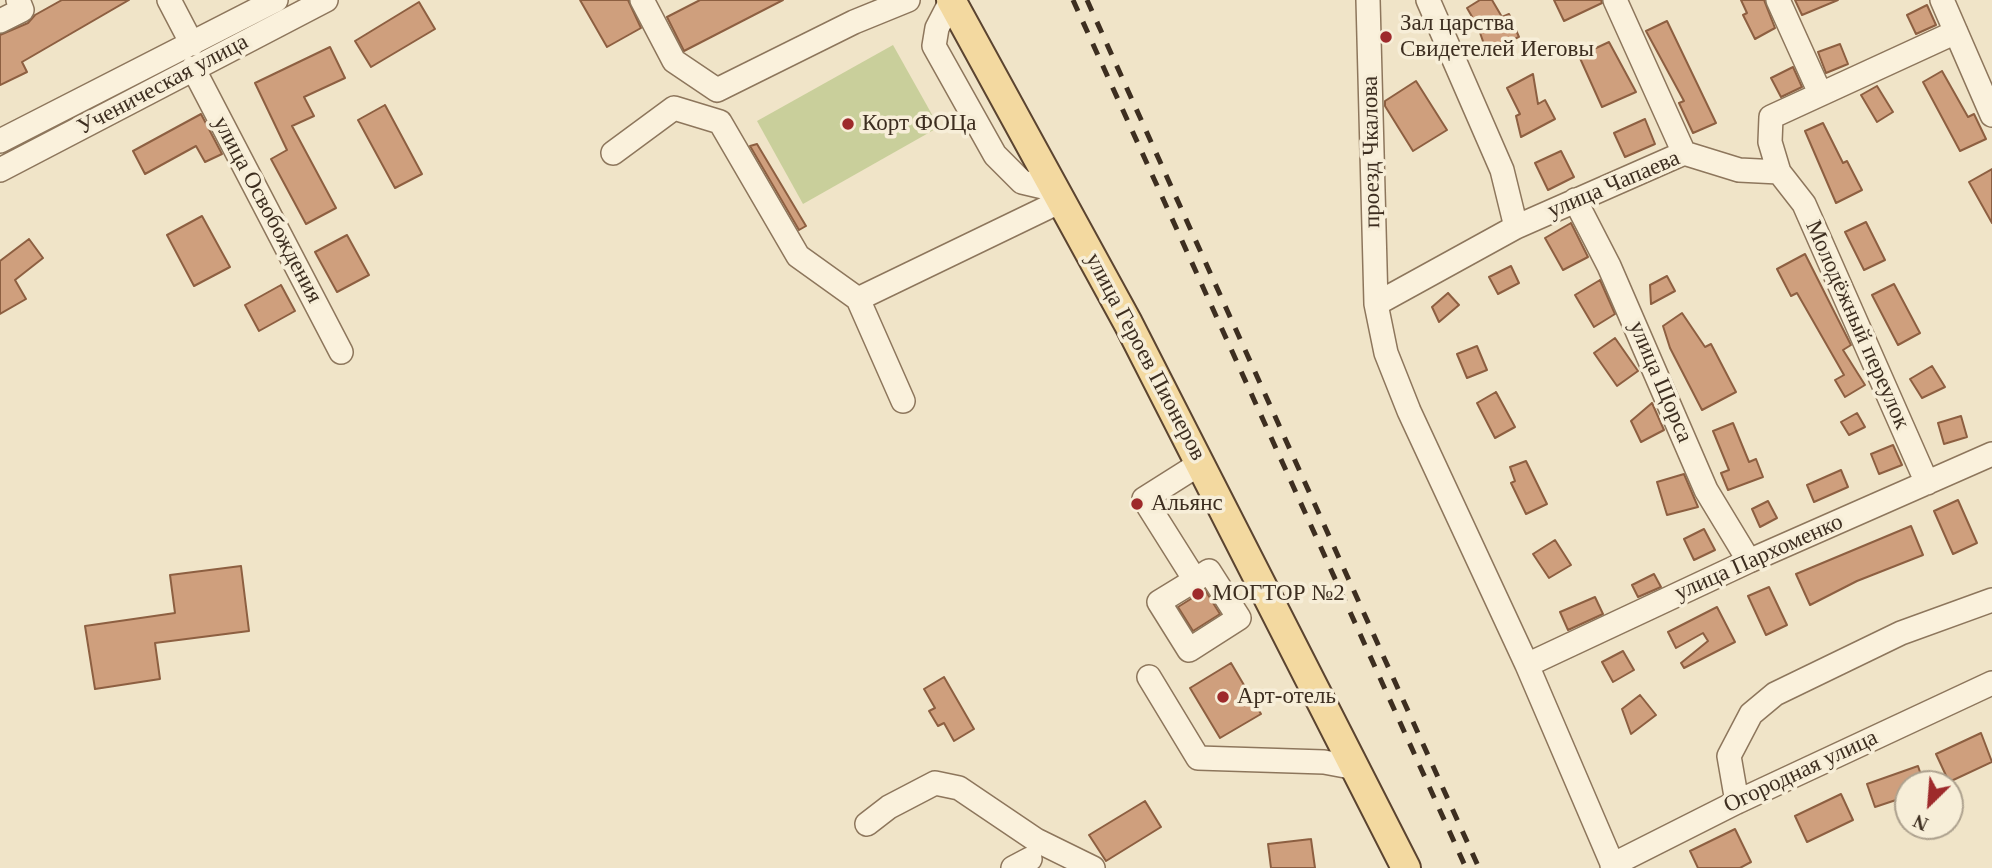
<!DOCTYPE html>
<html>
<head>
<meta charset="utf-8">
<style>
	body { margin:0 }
	#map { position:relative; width:1992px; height:868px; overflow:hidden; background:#f0e4c8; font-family:Georgia,serif }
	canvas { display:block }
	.north { position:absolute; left:1894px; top:770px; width:70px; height:70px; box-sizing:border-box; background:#f7eed8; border:2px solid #ada18e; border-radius:50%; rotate:205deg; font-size:19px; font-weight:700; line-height:28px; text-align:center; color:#3d2e20 }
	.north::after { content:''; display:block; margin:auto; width:24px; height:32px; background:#9e2a2b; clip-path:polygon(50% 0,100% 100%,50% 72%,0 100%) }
</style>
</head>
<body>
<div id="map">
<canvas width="1992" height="868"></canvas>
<div class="north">N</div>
</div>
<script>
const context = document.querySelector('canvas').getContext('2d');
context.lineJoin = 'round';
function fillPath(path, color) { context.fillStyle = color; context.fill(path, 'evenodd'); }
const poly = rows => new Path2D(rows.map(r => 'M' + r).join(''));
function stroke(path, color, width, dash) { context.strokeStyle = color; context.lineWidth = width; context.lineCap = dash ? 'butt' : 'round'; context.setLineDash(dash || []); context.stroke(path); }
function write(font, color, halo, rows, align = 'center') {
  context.font = font + ' Georgia,serif'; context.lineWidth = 7; context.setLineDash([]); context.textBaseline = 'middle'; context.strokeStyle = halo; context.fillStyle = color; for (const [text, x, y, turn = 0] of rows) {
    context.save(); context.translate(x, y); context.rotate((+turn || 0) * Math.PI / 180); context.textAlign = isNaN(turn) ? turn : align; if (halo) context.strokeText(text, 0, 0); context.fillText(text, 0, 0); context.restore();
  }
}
fillPath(poly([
	[893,45,939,127,803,204,757,121]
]), '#c9cf9b');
const building = poly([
	[62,0,129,0,22,62,27,72,0,85,0,35,28,23,35,15,62,0],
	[580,0,628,0,641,28,607,47,580,0],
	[700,0,783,0,684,51,667,17,700,0],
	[1480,0,1492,0,1502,17,1509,14,1519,37,1486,50,1478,27,1467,8,1480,0],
	[1554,0,1601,0,1602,3,1564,21,1554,0],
	[1741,0,1764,0,1775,28,1755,39,1743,15,1747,13,1741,0],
	[1795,0,1838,0,1802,15,1795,0],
	[419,2,435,29,371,67,355,41,419,2],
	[1927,5,1936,25,1916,34,1907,15,1927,5],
	[1667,21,1716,123,1693,133,1679,103,1684,101,1646,31,1667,21],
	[1609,42,1636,92,1602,107,1579,56,1609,42],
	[1840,44,1848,64,1826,73,1818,52,1840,44],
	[330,47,345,78,304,97,314,116,292,126,336,208,306,224,271,159,287,150,255,83,330,47],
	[1793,67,1802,87,1781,97,1771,78,1793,67],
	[1942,71,1968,117,1974,114,1986,139,1960,151,1923,82,1942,71],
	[1533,74,1538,104,1545,100,1555,119,1521,137,1516,116,1520,114,1507,88,1533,74],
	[1416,81,1447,130,1413,151,1385,106,1385,101,1416,81],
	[1877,86,1893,112,1877,122,1861,95,1877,86],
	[385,105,422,174,395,188,358,120,385,105],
	[201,114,222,154,205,162,196,146,145,174,133,151,201,114],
	[1645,119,1655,144,1625,157,1614,133,1645,119],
	[1823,123,1843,163,1847,161,1862,190,1836,203,1805,131,1823,123],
	[757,144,806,226,799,230,750,146,757,144],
	[1561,151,1574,177,1548,190,1535,163,1561,151],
	[1992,169,1992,223,1969,182,1992,169],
	[202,216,230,267,194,286,167,235,202,216],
	[1866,222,1885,260,1864,270,1845,232,1866,222],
	[1571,223,1588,257,1563,270,1545,238,1571,223],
	[347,235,369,275,337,292,315,252,347,235],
	[29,239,43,258,15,280,26,299,0,314,0,261,29,239],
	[1805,254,1851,345,1843,350,1865,385,1845,397,1835,380,1844,375,1797,293,1791,296,1777,269,1805,254],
	[1511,266,1519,283,1498,294,1489,277,1511,266],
	[1667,276,1675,291,1651,304,1650,285,1667,276],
	[1600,280,1615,314,1594,327,1575,295,1600,280],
	[1894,284,1920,333,1898,345,1872,295,1894,284],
	[281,285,295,311,259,331,245,305,281,285],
	[1448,293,1459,305,1439,322,1432,307,1448,293],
	[1682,313,1705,347,1711,344,1736,392,1702,410,1670,348,1663,326,1682,313],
	[1615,338,1638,371,1617,386,1594,353,1615,338],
	[1477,346,1487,370,1467,378,1457,354,1477,346],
	[1932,366,1945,387,1922,398,1910,379,1932,366],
	[1496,392,1515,427,1495,438,1477,403,1496,392],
	[1652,403,1664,430,1641,442,1631,421,1652,403],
	[1857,413,1865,427,1849,435,1841,422,1857,413],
	[1961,416,1967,437,1944,444,1938,423,1961,416],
	[1733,423,1749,462,1756,459,1763,477,1728,490,1721,473,1729,470,1713,431,1733,423],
	[1893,445,1902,465,1879,474,1871,454,1893,445],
	[1526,461,1547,504,1526,514,1511,483,1515,481,1510,467,1526,461],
	[1841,470,1848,487,1814,502,1807,485,1841,470],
	[1684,474,1698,507,1667,515,1657,482,1684,474],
	[1958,500,1977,543,1953,554,1934,511,1958,500],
	[1768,501,1777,518,1760,527,1752,509,1768,501],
	[1911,526,1923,555,1857,581,1810,605,1796,574,1911,526],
	[1704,529,1715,550,1694,560,1684,539,1704,529],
	[1555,540,1571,565,1549,578,1533,554,1555,540],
	[241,566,249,631,155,643,160,679,95,689,85,626,175,613,170,575,241,566],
	[1654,574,1661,587,1638,597,1632,585,1654,574],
	[1769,587,1787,625,1766,635,1748,596,1769,587],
	[1205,590,1220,614,1193,631,1178,607,1205,590],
	[1595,597,1603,614,1568,630,1560,612,1595,597],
	[1717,607,1735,642,1684,668,1681,663,1708,641,1703,633,1676,648,1668,632,1717,607],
	[1623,651,1634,670,1613,682,1602,662,1623,651],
	[1231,663,1261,714,1220,738,1190,688,1231,663],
	[944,677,974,729,954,741,944,723,938,726,929,711,935,708,924,689,944,677],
	[1640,695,1656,715,1631,734,1622,709,1640,695],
	[1981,733,1992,762,1949,782,1936,754,1981,733],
	[1918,766,1924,784,1908,784,1908,796,1875,807,1867,784,1918,766],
	[1841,794,1853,820,1807,842,1795,816,1841,794],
	[1145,801,1161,827,1106,861,1089,835,1145,801],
	[1735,829,1751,862,1740,868,1698,868,1690,851,1735,829],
	[1311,839,1315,868,1271,868,1268,844,1311,839]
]);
fillPath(building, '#cf9f7d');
stroke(building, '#8d5f41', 2);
const minor = poly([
	[169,0,192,44],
	[642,0,674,61,717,90,854,22,908,0],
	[1368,0,1376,304,1386,353,1409,411,1527,665,1614,868],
	[1428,0,1502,170,1516,227],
	[1615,0,1684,153],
	[1778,0,1820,93],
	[1942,0,1992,115],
	[951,1,937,28,934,46,995,155,1022,182,1056,190],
	[0,21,22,10,18,0],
	[193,68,341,352],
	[0,141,276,0],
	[613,153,674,108,720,122,798,256,858,299,1061,201],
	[0,170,326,0],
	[1779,172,1804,204,1927,483],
	[1575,200,1609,266,1706,490,1749,561],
	[858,299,903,401],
	[1376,304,1516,227,1684,153,1739,170,1779,172,1770,142,1771,117,1956,32],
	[1195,580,1159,602,1189,650,1239,618,1209,571,1195,580,1144,499,1201,463],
	[1527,665,1749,561,1992,454],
	[1149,677,1198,758,1324,762,1356,768],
	[1737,802,1729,756,1751,714,1775,694,1901,633,1992,600],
	[867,824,889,807,935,783,959,788,1036,840,1093,868],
	[1612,865,1737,802,1992,683],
	[1013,868,1030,859]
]);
const major = poly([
	[951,0,1128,323,1406,868]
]);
stroke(minor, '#8d765c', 26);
stroke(major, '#5b4430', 32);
stroke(minor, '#faf1dc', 23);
stroke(major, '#f3d9a0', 28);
stroke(poly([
	[1073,0,1466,868],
	[1087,0,1479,868]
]), '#3d2e20', 5, [12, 12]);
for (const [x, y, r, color] of [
	[1386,37,7,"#9e2a2b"],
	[848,124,7,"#9e2a2b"],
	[1137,504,7,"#9e2a2b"],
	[1198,594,7,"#9e2a2b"],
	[1223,697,7,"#9e2a2b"]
]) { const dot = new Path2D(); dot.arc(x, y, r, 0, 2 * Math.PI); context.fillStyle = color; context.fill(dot); stroke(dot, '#f7eed8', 2.5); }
write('23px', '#3d2e20', '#f7eed8', [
	["Зал царства",1400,24],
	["Свидетелей Иеговы",1400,50],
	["Корт ФОЦа",862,124],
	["Альянс",1151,504],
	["МОГТОР №2",1212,594],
	["Арт-отель",1237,697]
], 'left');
write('23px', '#3d2e20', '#f7eed8', [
	["Ученическая улица",163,85,-28],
	["проезд Чкалова",1372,152,-91],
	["улица Чапаева",1614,185,-23],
	["улица Освобождения",267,210,62],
	["Молодёжный переулок",1857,325,66],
	["улица Героев Пионеров",1145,357,62],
	["улица Щорса",1660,382,67],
	["улица Пархоменко",1759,558,-24],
	["Огородная улица",1801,772,-25]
]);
</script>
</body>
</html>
